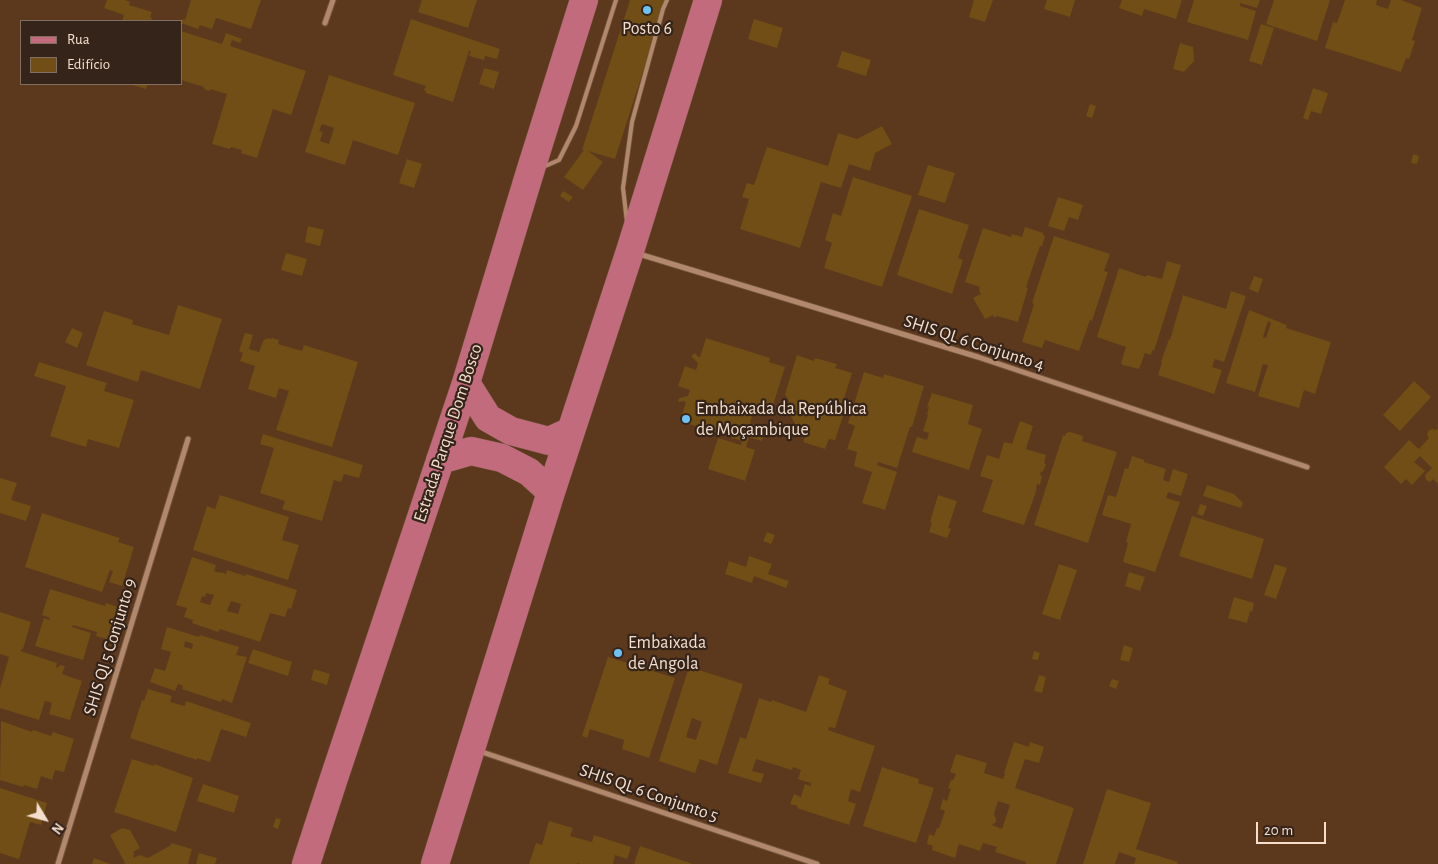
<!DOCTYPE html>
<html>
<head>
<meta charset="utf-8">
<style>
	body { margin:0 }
	#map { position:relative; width:1438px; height:864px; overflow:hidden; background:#5c381d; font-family:"Alegreya Sans",sans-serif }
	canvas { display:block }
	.legend { position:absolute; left:20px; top:20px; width:162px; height:65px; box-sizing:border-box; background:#352419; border:1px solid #816e61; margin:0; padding:6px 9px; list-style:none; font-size:15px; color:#f4dece }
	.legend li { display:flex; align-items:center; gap:10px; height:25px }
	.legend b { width:25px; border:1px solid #816e61 }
	.north { position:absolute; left:20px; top:794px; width:50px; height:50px; -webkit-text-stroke:4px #352419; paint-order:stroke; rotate:127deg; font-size:14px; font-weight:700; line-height:20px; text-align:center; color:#f4dece }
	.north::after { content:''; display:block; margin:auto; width:18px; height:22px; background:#f4dece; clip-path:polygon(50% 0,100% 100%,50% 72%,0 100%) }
	.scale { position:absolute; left:1256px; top:822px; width:70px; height:22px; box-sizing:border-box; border:2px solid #f4dece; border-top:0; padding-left:6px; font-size:15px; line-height:18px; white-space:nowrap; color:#f4dece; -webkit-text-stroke:4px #352419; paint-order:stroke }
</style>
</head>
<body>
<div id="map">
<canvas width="1438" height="864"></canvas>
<ul class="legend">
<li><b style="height:6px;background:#c26b7d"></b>Rua</li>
<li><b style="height:14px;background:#704e15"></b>Edifício</li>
</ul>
<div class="north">N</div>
<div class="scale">20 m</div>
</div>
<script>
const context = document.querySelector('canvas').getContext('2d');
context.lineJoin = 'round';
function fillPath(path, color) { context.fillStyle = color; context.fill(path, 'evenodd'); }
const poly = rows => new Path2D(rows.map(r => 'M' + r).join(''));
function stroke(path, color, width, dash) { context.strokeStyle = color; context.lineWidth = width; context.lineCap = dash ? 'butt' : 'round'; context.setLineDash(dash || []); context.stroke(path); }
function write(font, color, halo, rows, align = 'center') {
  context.font = font + ' "Alegreya Sans",sans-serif'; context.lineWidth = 4.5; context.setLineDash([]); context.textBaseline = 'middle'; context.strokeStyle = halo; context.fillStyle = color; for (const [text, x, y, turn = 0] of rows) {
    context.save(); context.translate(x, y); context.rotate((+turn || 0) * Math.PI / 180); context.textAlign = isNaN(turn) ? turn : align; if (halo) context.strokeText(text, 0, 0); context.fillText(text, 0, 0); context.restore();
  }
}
fillPath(poly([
	[107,0,125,0,130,2,129,5,152,12,150,17,152,18,151,21,122,21,124,15,104,8],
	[191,0,261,0,251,29,216,18,212,29,200,25,198,29,181,23,182,19,185,20],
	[422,0,477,0,468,28,418,12],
	[630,0,666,0,615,159,588,151,603,162,583,190,564,177,584,150,582,150],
	[974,0,993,0,985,22,969,17],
	[1047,0,1075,0,1070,17,1044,9],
	[1122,0,1182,0,1176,19,1144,9,1142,16,1119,8],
	[1194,0,1260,0,1257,8,1240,3,1240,6,1256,11,1248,40,1187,22],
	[1274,0,1330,0,1317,41,1266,24],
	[1345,0,1377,0,1376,5,1388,9,1391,0,1401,0,1422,8,1412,40,1415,41,1409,59,1406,58,1401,72,1325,48,1333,22,1337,23],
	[411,19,500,49,497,59,485,56,484,60,469,56,471,51,469,51,453,102,426,93,426,91,424,90,426,86,393,75],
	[754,19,783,28,777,48,748,39],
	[1261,24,1274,28,1262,65,1249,61],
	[181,31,222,44,226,33,242,39,240,43,232,40,230,46,306,71,291,115,273,109,257,158,241,153,242,150,231,147,230,149,212,144,227,94,210,89,210,91,204,89,204,87,181,80],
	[1180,43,1193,47,1194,61,1184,72,1173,69],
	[842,51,871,60,866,76,837,67],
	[484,68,499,72,494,89,479,84],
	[329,75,415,103,398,155,353,140,345,165,305,152],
	[322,124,334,128,329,144,320,141,323,132,319,131],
	[129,84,148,84,146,89],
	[1313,88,1328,93,1321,114,1311,111,1308,120,1303,118],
	[1090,104,1096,106,1092,118,1086,116],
	[882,126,892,144,875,153,870,171,849,164,841,188,821,182,800,248,740,229,749,199,742,197,747,183,754,185,767,147,828,166,838,133,857,139],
	[1413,154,1419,156,1417,164,1411,163],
	[407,159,422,164,414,188,399,183],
	[928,165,955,173,945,203,918,195],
	[853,177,912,196,882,287,824,268,832,243,825,240,833,213,841,216],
	[563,191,573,197,569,202,560,196],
	[1058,197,1083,205,1078,220,1069,217,1064,231,1048,226],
	[919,209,969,225,958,258,963,260,952,294,897,275],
	[308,226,324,230,320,246,305,242],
	[1025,227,1043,233,1043,235,1045,236,1042,246,1040,246,1030,275,1026,288,1028,288,1018,322,997,316,994,318,993,315,985,319,973,298,981,294,979,290,980,287,965,282,983,228,1011,237,1012,234,1022,237],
	[1054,236,1110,254,1104,271,1108,272,1092,321,1090,320,1079,351,1045,340,1042,348,1022,342,1034,304,1032,303],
	[286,253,307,259,302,276,281,270],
	[1167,261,1181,265,1154,351,1152,350,1151,355,1145,353,1139,369,1123,365,1121,363,1126,347,1097,337,1119,268,1146,277,1147,275,1162,279],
	[1254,276,1263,279,1258,293,1249,289],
	[1231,291,1246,296,1224,362,1215,359,1212,367,1222,370,1214,394,1158,375,1162,362,1161,362,1169,339,1170,340,1183,295,1226,309],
	[178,305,222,319,200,389,141,370,138,382,86,365,104,311,133,320,132,324,169,335],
	[1249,310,1287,325,1286,328,1331,342,1315,394,1304,390,1299,408,1258,396,1268,365,1263,364,1255,392,1226,383],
	[1268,321,1271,323,1266,338,1263,337],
	[72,328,83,333,77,348,65,342],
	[245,333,253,335,249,349,259,352,264,339,266,340,267,338,271,339,272,338,279,340,278,344,302,351,304,345,358,362,332,447,276,430,289,391,279,388,276,398,248,389,255,366,240,361,243,353,239,351],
	[706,338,770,358,769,362,785,367,770,415,754,410,750,423,766,428,762,441,749,437,746,447,755,450,745,481,708,469,718,438,741,445,742,441,680,421,686,402,683,401,679,402,678,400,680,398,688,396,690,390,678,386,685,366,696,370,698,363,692,357,692,355,696,353,697,356,700,357],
	[797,355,814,361,815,358,837,364,835,368,852,373,839,415,843,416,835,440,829,439,825,449,803,442,807,431,800,434,790,414,794,411,785,394],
	[39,362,107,383,104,391,134,400,119,448,88,439,86,447,50,436,66,386,34,376],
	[864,372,883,378,884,374,924,386,912,427,910,427,897,468,878,462,877,465,897,472,885,510,862,503,872,472,854,466,857,452,847,449,855,426,848,423],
	[1414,381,1431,397,1400,431,1383,415],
	[932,393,973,405,968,424,982,429,969,470,912,452,917,437,927,440,929,433,923,431,928,415,927,414,929,407,927,407],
	[1020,421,1033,426,1026,449,1046,455,1044,463,1046,464,1043,472,1041,471,1040,475,1042,476,1040,485,1037,484,1036,489,1037,489,1024,525,982,512,993,480,980,476,987,455,999,459,1004,442,1012,444],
	[1438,428,1438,484,1433,479,1430,482,1426,480,1425,475,1432,468,1420,456,1414,462,1425,471,1412,485,1406,479,1401,484,1384,467,1409,440,1419,449,1429,438,1427,435,1428,431,1432,429,1436,430],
	[1070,432,1083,436,1082,441,1117,452,1088,543,1034,525,1063,435,1065,436,1066,433],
	[263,434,363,465,359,478,344,474,341,482,334,480,322,521,282,509,285,501,260,493,274,448,260,444],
	[1132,456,1144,460,1144,462,1166,469,1163,480,1169,482,1173,469,1188,474,1181,496,1168,492,1166,498,1180,502,1155,572,1123,562,1128,543,1126,542,1131,524,1102,515,1108,495,1116,497,1125,468,1128,469],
	[0,478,17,483,11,500,31,506,26,521,0,513],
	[1207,485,1234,494,1243,503,1241,508,1203,496],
	[220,495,289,517,282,540,299,545,288,580,193,550,207,506,215,509],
	[938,495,957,501,948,528,951,529,947,538,929,532,932,523,930,522],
	[1200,504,1207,506,1203,516,1197,514],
	[42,513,120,538,118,542,134,547,122,586,109,582,113,571,110,570,102,592,25,567],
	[1192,516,1264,539,1252,579,1179,556],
	[767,532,775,535,771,544,763,541],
	[749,556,772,564,768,574,789,581,786,588,754,576,752,583,725,574,729,561,746,567],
	[192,557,216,565,214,571,221,573,221,572,226,574,227,570,245,576,246,574,297,590,291,609,288,608,285,617,270,613,260,642,220,629,218,632,192,623,193,620,184,617,187,608,176,605],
	[206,593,214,595,210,605,200,602,202,596,205,597],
	[231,601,241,604,238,614,227,611],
	[1059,564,1077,570,1060,620,1042,614],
	[1275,564,1287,568,1276,599,1264,595],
	[1129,572,1145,577,1140,591,1125,586],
	[50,589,105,606,106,603,126,610,116,642,96,636,97,632,73,625,72,627,91,633,83,660,35,646,44,618,49,620,50,618,42,615],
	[1234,597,1254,603,1252,612,1250,611,1247,623,1228,618],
	[0,612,31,622,23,649,22,649,20,651,57,663,56,667,58,668,60,665,65,666,62,674,82,681,70,720,49,714,52,703,45,701,39,720,0,708,0,688,9,657,0,654],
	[167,627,199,637,200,635,239,647,236,655,247,657,232,703,222,699,221,702,182,689,183,686,178,684,175,691,150,682,155,668,165,671,171,652,161,649],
	[185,641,193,644,192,649,184,647],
	[1124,645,1133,648,1129,662,1120,660],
	[253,649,292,662,288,676,248,663],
	[1034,651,1040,653,1038,660,1032,659],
	[608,657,675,678,649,758,622,749,624,740,590,729,587,738,582,736],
	[689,667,743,684,717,765,700,759,695,773,659,761],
	[692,718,702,722,696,740,686,737],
	[314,669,330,674,327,685,311,680],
	[819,675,830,679,828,684,847,691,835,728,829,727,828,730,875,746,860,792,851,789,848,801,856,804,849,825,797,808,798,806,790,804,794,794,801,797,805,784,811,786,811,783,798,779,801,770,793,767,792,770,756,759,752,771,764,774,761,783,728,773,740,737,746,739,759,698,771,702,772,700,806,712],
	[1039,675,1046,677,1042,693,1034,691],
	[1112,679,1119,681,1116,689,1109,686],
	[148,689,172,696,170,702,185,706,186,701,251,723,246,737,221,729,210,762,197,758,197,760,130,738,142,700,144,701],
	[1,721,32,732,33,730,51,736,53,732,74,739,64,772,55,770,52,780,41,776,37,789,24,785,23,787,0,780],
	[1014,742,1029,747,1030,742,1044,747,1039,763,1025,759,1015,788,1074,808,1056,864,1026,864,1026,862,995,852,997,847,983,843,980,851,959,844,955,858,932,850,933,846,927,844,929,834,934,836,937,828,939,828,945,811,940,809,943,799,947,801,951,789,948,788,951,780,953,780,956,774,950,772,956,754,987,763,984,773,1003,779,1005,774,1004,773],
	[998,801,1010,805,1002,829,992,825,996,822,996,819,994,814],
	[132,759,154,766,154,764,193,778,176,832,114,812],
	[882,767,919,779,918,783,934,788,916,843,863,826],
	[203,784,239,796,234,813,197,801],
	[0,788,47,803,41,825,30,822,19,859,0,853],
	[1107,789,1151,803,1136,849,1178,862,1177,864,1134,864,1136,858,1119,852,1115,864,1083,864],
	[276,818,281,819,278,829,273,827],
	[549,821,573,828,570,836,592,842,594,835,631,847,627,859,615,855,613,864,581,864,577,863,577,864,529,864,536,843,542,845],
	[122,828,130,830,140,848,133,852,134,854,133,858,140,855,148,858,171,845,171,843,192,849,188,864,123,864,125,863,110,835],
	[640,846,693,864,634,864],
	[199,853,217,858,215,864,196,864],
	[94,858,110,864,92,864]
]), '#704e15');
const service = poly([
	[543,167,559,160,576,126,616,0],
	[627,222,623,188,632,122,663,9,667,0]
]);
const minor = poly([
	[325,23,333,0],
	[639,254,978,357,1307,467],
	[479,751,817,864],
	[58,864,188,439]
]);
const primary = poly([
	[466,383,488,418,511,431,549,441,571,431],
	[440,460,471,451,502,458,529,472,551,492],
	[306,864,334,778,466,383,530,172,584,0],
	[435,864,551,492,630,251,708,0]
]);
stroke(service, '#72543b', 5.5);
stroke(minor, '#72543b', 7);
stroke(primary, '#72543b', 29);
stroke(service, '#b2886c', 4);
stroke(minor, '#b2886c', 5);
stroke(primary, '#c26b7d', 28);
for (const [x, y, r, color] of [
	[647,10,5,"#6ec2f3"],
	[686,419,5,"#6ec2f3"],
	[618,653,5,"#6ec2f3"]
]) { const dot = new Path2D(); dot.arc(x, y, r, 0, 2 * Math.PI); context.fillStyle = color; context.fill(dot); stroke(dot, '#352419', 2); }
write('18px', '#f4dece', '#352419', [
	["Posto 6",647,29,"center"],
	["Embaixada da República",696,409],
	["de Moçambique",696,430],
	["Embaixada",628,643],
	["de Angola",628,664]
], 'left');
write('18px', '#f4dece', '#352419', [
	["SHIS QL 6 Conjunto 4",974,343,18],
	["Estrada Parque Dom Bosco",448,433,-72],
	["SHIS QI 5 Conjunto 9",110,647,-73],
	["SHIS QL 6 Conjunto 5",649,793,19]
]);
</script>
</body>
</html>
